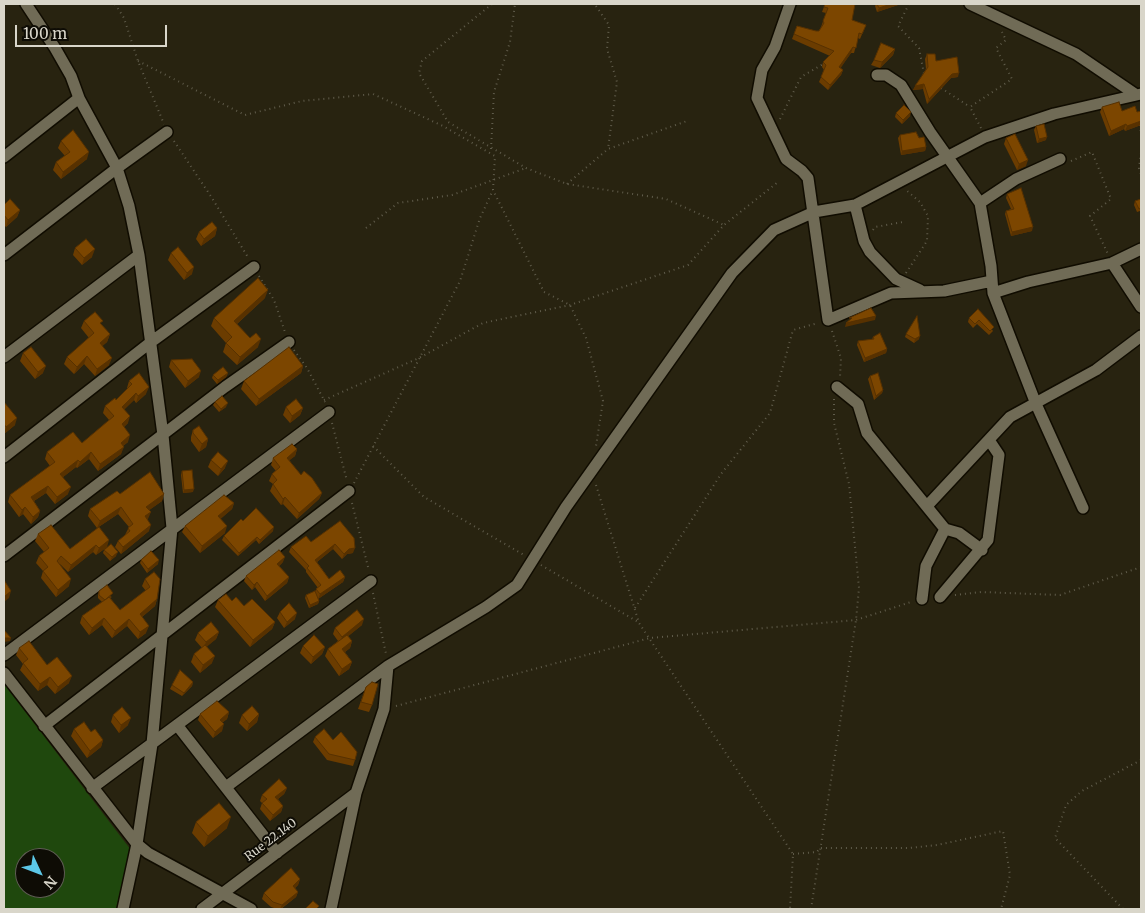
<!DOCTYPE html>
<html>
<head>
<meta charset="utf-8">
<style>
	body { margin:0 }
	#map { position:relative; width:1145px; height:913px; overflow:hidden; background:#282310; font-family:Merriweather,serif }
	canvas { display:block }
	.frame { position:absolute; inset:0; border:5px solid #d9d6ca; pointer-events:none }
	.north { position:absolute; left:15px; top:848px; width:50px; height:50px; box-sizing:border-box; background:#0e0c05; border:1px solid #5f5d54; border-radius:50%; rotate:133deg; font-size:14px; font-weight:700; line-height:20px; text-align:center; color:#d9d6ca }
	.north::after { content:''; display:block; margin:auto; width:18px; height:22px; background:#5cc7e7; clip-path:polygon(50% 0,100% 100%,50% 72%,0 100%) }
	.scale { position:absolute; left:15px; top:25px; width:152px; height:22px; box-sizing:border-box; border:2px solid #d9d6ca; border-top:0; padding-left:6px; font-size:15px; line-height:18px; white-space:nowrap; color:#d9d6ca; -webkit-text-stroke:4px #0e0c05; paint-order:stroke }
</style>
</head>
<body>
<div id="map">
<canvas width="1145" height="913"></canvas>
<div class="frame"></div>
<div class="north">N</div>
<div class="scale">100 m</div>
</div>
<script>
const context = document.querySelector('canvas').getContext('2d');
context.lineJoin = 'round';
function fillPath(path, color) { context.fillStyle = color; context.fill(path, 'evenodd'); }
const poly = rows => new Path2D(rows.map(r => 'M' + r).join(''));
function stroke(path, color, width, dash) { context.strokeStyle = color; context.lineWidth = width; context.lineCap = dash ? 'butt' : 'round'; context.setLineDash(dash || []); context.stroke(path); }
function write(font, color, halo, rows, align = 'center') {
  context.font = font + ' Merriweather,serif'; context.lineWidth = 4; context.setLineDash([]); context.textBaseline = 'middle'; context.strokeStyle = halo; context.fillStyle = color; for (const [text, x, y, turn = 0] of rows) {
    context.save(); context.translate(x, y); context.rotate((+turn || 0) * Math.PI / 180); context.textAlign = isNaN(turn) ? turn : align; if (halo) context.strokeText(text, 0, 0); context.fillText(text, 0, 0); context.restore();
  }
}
fillPath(poly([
	[4,684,131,850,116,909,4,909],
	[25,858,55,858,55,888,25,888]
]), '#1f480d');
const street = poly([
	[26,4,55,48,71,76,79,98,117,168,129,206,139,255,163,435,172,528,152,744,137,844,123,909],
	[790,4,775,47,762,70,757,98,786,159,802,171,808,178,828,320,891,293,944,291,992,281],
	[970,4,1076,54,1135,94],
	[877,75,886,75,901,85,930,132,980,203,991,266,993,293,1028,282,1112,263,1141,249],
	[4,157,79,98],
	[980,203,1016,179,1060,159],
	[855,205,864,241,870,252,896,279,920,290],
	[4,255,117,168,167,132],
	[1112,263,1141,307],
	[993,293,1036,404,1083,508],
	[4,357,139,255],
	[837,387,858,404,867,433,945,529,959,533,982,550],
	[4,457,151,342,254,267],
	[927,506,1010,417,1096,370,1141,336],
	[4,556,225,387,289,342],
	[940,597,988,540,999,455,989,440],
	[922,599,926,566,945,529],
	[4,655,329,412],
	[4,673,137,844,148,853,251,909],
	[177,725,277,853],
	[44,726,349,491],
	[226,787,388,666,486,607,517,585,566,507,732,273,774,230,814,212,855,205,985,137,1054,114,1141,94],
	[92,788,371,581],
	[202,909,356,793],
	[331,909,356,793,384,709,388,666]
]);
stroke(street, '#100c00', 14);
stroke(poly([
	[115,4,124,18,138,61,164,124],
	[492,4,422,61,419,73,448,122,526,168,567,184,666,199,724,225],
	[909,4,898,26,919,48,924,74],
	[596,6,609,25,607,49,617,82,608,149],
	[138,61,245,115,302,101,373,94,443,126,495,156,493,190,544,292,570,305,586,338,603,401,596,446],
	[941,88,970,107],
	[780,119,801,77,823,64],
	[1140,125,1141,133],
	[981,128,970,107,1012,79,996,48,1006,40,1002,32],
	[174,141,212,198,249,259],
	[491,149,494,92,510,42,515,4],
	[1141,153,1139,168,1141,174],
	[1071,161,1092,152,1111,199,1090,216,1108,254],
	[567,184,608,149,687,121],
	[366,228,398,203,452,195,526,168],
	[873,230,875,227,903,222],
	[906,273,927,241,928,216,920,202,906,190],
	[259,276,274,300,285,332],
	[832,331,841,358,840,377],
	[294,350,307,368,325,402],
	[324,400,419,358,483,323,570,305,688,265,724,225,778,182],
	[332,423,347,481],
	[373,446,424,497,524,555],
	[354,483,460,281,480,218,493,190],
	[596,485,639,623,793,854,790,909],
	[352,503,369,571],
	[541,565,638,622],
	[373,593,386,654],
	[955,595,981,592,1060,595,1141,567],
	[635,608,721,474,770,413,793,330,818,323],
	[396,706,650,638,856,620,911,602],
	[793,854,817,852,820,848,909,848,937,845,1003,831,1010,875,1001,909],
	[811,909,856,620,859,588,849,484,834,423,834,398],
	[1123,909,1055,838,1066,805,1082,791,1141,760]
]), '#605c4b', 2, [1, 4]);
stroke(street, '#706b56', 11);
fillPath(poly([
	[825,4,852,20,866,25,860,39,858,38,854,53,851,53,840,68,843,70,841,75,828,90,819,82,824,70,822,67,823,62,830,56,792,39,797,26,816,31,819,31,821,27,826,13,822,12],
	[876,4,901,4,877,12,875,6],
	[895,49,893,55,880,68,871,65,874,60],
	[927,54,958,77,951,78,927,104,923,89,913,90,926,69,925,59],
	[1102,107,1122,111,1137,112,1141,111,1141,125,1125,131,1124,129,1109,136,1100,112],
	[896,113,910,116,902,124,895,117],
	[1036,126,1046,140,1037,143,1034,130],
	[900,135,919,138,926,147,925,151,901,155,898,138],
	[1006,138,1026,166,1017,170,1004,144],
	[61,141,87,159,61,179,53,170,56,162,65,156,58,148],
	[1007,194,1032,231,1011,236,1005,214,1006,211,1011,209,1006,198],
	[1141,199,1141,214,1140,211,1137,212,1134,205,1135,201],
	[4,205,20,210,17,217,6,227,4,225],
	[217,228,215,236,201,246,196,239,199,232],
	[75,248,92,257,82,265,73,255],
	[171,253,192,274,184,280,168,260],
	[265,298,237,324,258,347,237,365,223,352,226,343,211,326,214,318],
	[978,309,993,331,989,335,977,324,973,328,968,322,969,318],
	[84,321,102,325,110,334,107,342,102,346,109,365,95,376,84,364,74,374,64,364,67,357,89,338,81,328],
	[906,334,919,339,914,343,905,337],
	[873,337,887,349,886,353,864,362,857,345,858,341,872,340],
	[23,353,43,373,35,379,20,361],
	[171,360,199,377,185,388,169,367],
	[303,366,301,373,256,406,241,389,244,381],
	[228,373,226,377,217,384,212,378,213,375],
	[870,376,883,390,882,393,874,400,868,379],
	[129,381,146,394,136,403,134,400,124,409,128,423,124,427,128,442,123,446,121,454,98,471,89,459,77,468,76,467,63,477,68,494,55,504,46,493,34,501,40,511,38,517,31,524,23,514,19,517,8,502,10,495,50,466,45,459,47,452,82,443,109,420,103,413,105,406,116,400,128,389,127,388],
	[215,402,226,407,219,412,213,405],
	[4,403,15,425,4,434],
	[286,407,303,408,300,415,290,423,283,415],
	[193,430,208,439,206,447,199,452,191,441,191,437],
	[297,449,295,456,289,460,301,475,322,493,319,499,297,519,283,504,281,505,270,491,273,484,269,481,272,474,276,471,271,465,273,458],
	[211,460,225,468,218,476,208,467],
	[182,471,193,492,183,493,181,475],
	[120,494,164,494,162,501,149,510,147,519,149,531,121,554,115,547,118,541,125,535,129,527,118,514,97,528,88,516,90,509],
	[234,503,232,509,220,519,225,533,200,553,182,532,185,526],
	[340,521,353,553,347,554,342,559,333,549,317,562,329,579,345,577,343,582,318,599,319,601,318,604,309,608,305,598,306,595,315,591,318,588,306,572,306,570,289,552,291,547,311,542],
	[99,527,107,547,96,555,93,552,68,572,60,564,69,586,56,597,41,578,43,571,36,563,39,556,44,552,35,541,38,534,70,549],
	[273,531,259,544,256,540,238,556,222,540,224,536],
	[104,550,116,556,110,561,103,553],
	[141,560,158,564,147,573,140,563],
	[283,562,279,566,289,577,287,583,265,601,255,587,252,590,244,581,246,576],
	[154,572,157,599,155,606,142,617,146,633,138,639,127,626,112,638,102,625,89,635,80,623,82,616,102,602,98,598,98,595,99,591,112,597,110,598,120,610,146,591,142,586,145,579],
	[218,600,232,601,244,606,275,622,272,629,250,647,215,607],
	[280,612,295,619,284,628,277,618],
	[362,625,348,636,352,641,350,648,345,652,352,662,349,669,339,676,325,656,328,649,338,641,333,634,335,628],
	[219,632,216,639,207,646,212,663,200,673,191,662,194,654,202,648,195,640,198,633],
	[303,646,325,647,322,654,311,664,300,653],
	[19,648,47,665,69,683,55,694,47,685,38,691,20,670,23,664,16,655],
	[193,682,192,686,182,696,170,689,172,685],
	[366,687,372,705,369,712,358,709],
	[229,712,227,719,223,722,222,731,213,738,198,720,200,714],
	[259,714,257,722,247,731,239,723,242,715],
	[113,715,128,725,119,733,111,722],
	[74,729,103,740,101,747,87,758,71,736],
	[315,737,333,740,355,760,353,766,327,760,313,742],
	[287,788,284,794,278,799,283,806,281,812,270,821,260,809,262,803,260,801,262,795],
	[196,822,227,828,204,847,192,833],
	[300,879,298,885,295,888,298,892,296,897,281,909,277,909,271,907,262,899,264,893]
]), '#6b3c00');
fillPath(poly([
	[891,4,901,4,877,12,879,8],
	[853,47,851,53,838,72,839,67],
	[895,49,893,55,880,68,882,62],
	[843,70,841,75,828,90,830,85],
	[959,73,958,77,951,78,927,104,929,99,952,74],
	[924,84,923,89,913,90,915,86],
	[911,112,910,116,902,124,903,120],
	[1141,121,1141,125,1125,131,1127,126],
	[1126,124,1124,129,1109,136,1111,131],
	[1047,137,1046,140,1037,143,1039,139],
	[926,147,925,151,901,155,902,151],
	[89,152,87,159,61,179,63,172],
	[1028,160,1026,166,1017,170,1019,164],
	[20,210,17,217,6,227,8,220],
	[1033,227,1032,231,1011,236,1012,232],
	[217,228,215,236,201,246,204,239],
	[95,249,92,257,82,265,84,258],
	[194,267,192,274,184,280,187,273],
	[268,290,265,298,231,329,234,321],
	[876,316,875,320,845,327,846,323],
	[110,334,107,342,97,351,100,343],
	[920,336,919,339,914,343,915,339],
	[261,339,258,347,237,365,240,357],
	[887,349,886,353,864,362,865,358],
	[87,356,84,364,74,374,77,367],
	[112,358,109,365,95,376,97,369],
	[46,366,43,373,35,379,38,372],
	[303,366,301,373,256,406,259,399],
	[201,371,199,377,185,388,188,381],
	[228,373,226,377,217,384,218,380],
	[149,387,146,394,136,403,138,396],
	[883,390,882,393,874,400,876,396],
	[136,393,134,400,120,414,122,407],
	[228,403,226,407,219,412,221,409],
	[303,408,300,415,290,423,292,416],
	[130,416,128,423,119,431,122,424],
	[17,418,15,425,4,434,6,427],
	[130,435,128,442,118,450,121,443],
	[208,439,206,447,199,452,202,444],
	[124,447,121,454,98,471,100,464],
	[297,449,295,456,285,464,287,458],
	[91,452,89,459,77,468,80,462],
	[78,460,76,467,58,481,60,474],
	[228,461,225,468,218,476,221,469],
	[48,486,46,493,29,504,31,497],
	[71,487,68,494,55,504,57,497],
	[194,489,193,492,183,493,184,490],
	[322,493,319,499,297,519,299,513],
	[164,494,162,501,144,514,146,507],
	[285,497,283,504,281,505,283,499],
	[234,503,232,509,216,523,218,516],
	[25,507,23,514,19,517,22,510],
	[121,507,118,514,97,528,100,521],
	[40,511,38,517,31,524,33,517],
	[151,512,148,519,143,523,145,516],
	[151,525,149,531,121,554,123,547],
	[227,526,225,533,200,553,202,546],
	[274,527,273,531,259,544,260,540],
	[257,537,256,540,238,556,239,553],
	[109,540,107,547,96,555,99,548],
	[335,544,333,549,313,565,315,560],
	[96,545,93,552,68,572,71,565],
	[355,548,353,553,347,554,342,559,344,554,349,549],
	[118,552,116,556,110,561,112,557],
	[285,557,283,562,275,570,277,564],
	[159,560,158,564,147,573,148,569],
	[289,577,287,583,265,601,267,596],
	[345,577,343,582,318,599,320,594],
	[71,579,69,586,56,597,58,590],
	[257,582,255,587,252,590,254,585],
	[11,591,9,598,4,602,4,597],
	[157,599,155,606,137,621,140,614],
	[319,601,318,604,309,608,310,605],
	[297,613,295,619,284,628,287,622],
	[104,618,102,625,89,635,92,628],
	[129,619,127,626,112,638,115,631],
	[364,619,362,625,340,643,342,637],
	[275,622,272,629,250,647,253,640],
	[149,626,146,633,138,639,140,632],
	[219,632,216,639,203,650,206,642],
	[4,638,11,638,10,641,4,642],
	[352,641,350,648,340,656,342,649],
	[325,647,322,654,311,664,313,657],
	[215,656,212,663,200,673,203,665],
	[352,662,349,669,339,676,342,669],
	[72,676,69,683,55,694,58,687],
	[50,677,47,685,38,691,40,684],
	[193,682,192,686,182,696,184,693],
	[229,712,227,719,218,726,220,720],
	[259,714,257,722,247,731,249,724],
	[131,718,128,725,119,733,121,725],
	[224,724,222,731,213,738,215,732],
	[103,740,101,747,87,758,90,751],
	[287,788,284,794,273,803,275,797],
	[283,806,281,812,270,821,273,815],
	[231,817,227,828,204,847,208,836],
	[300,879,298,885,291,891,293,886],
	[298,892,296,897,280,909,282,905]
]), '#573100');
const building = poly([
	[825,4,855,4,852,20,866,25,862,34,859,33,856,48,853,47,839,67,843,70,830,85,821,77,826,65,823,62,834,51,794,34,797,26,816,31,819,31,824,23,823,21,828,8,824,7,825,4],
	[877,4,891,4,879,8,877,4],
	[881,43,895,49,882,62,874,60,881,43],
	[927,54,935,54,936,61,957,57,959,73,952,74,929,99,924,84,915,86,928,67,927,54],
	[1119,102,1122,111,1135,106,1137,112,1141,111,1141,121,1127,126,1126,124,1111,131,1102,107,1119,102],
	[904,105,911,112,903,120,896,113,904,105],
	[1044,124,1047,137,1039,139,1036,126,1044,124],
	[73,130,89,152,63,172,56,162,70,152,61,141,73,130],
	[916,132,919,138,924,137,926,147,902,151,900,135,916,132],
	[1015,134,1028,160,1019,164,1006,138,1015,134],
	[1021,188,1033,227,1012,232,1006,211,1014,209,1007,194,1021,188],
	[10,199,20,210,8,220,4,215,4,205,10,199],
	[1141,199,1141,208,1139,209,1135,201,1141,199],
	[212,222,217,228,204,239,199,232,212,222],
	[86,239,95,249,84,258,75,248,86,239],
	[178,247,194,267,187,273,171,253,178,247],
	[258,278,268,290,234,321,250,338,256,333,261,339,240,357,226,343,232,337,214,318,258,278],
	[871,308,876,316,846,323,852,318,849,318,871,308],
	[978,309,994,327,990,331,979,320,975,324,969,318,978,309],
	[95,312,103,321,100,323,110,334,100,343,112,358,97,369,87,356,77,367,67,357,94,333,84,321,95,312],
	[917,316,920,336,915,339,906,334,917,316],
	[880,333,887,349,865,358,858,341,874,339,873,337,880,333],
	[31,347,46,366,38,372,23,353,31,347],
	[289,347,303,366,259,399,244,381,289,347],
	[192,359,201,371,188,381,171,360,192,359],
	[223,367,228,373,218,380,213,375,223,367],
	[139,373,149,387,138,396,136,393,122,407,130,416,122,424,130,435,121,443,124,447,100,464,91,452,80,462,78,460,60,474,71,487,57,497,48,486,31,497,40,511,33,517,25,507,22,510,10,495,55,462,47,452,73,432,82,443,114,416,105,406,115,398,116,400,132,384,129,381,139,373],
	[878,373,883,390,876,396,870,376,878,373],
	[222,396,228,403,221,409,215,402,222,396],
	[296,399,303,408,292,416,286,407,296,399],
	[4,402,17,418,6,427,4,424,4,402],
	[199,426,208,439,202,444,193,433,193,430,199,426],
	[292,444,297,449,287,458,301,475,304,471,312,478,322,493,299,513,285,497,283,499,273,484,277,480,272,474,280,467,273,458,292,444],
	[218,452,228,461,221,469,211,460,218,452],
	[192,470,194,489,184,490,182,471,192,470],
	[150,472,164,494,146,507,151,512,145,516,151,525,123,547,118,541,130,531,128,528,133,524,121,507,100,521,90,509,117,491,120,494,150,472],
	[224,495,234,503,218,516,227,526,202,546,185,526,224,495],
	[256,508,274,527,260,540,257,537,239,553,224,536,241,519,243,521,256,508],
	[340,521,354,538,355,548,349,549,344,554,335,544,315,560,329,579,340,570,345,577,320,594,316,589,321,585,307,568,309,566,291,547,306,536,311,542,340,521],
	[51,525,70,549,99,527,109,540,99,548,96,545,71,565,61,556,57,561,71,579,58,590,43,571,48,567,39,556,49,548,38,534,51,525],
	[111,544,118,552,112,557,104,550,111,544],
	[279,550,285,557,277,564,289,577,267,596,257,582,254,585,246,576,279,550],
	[151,551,159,560,148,569,141,560,151,551],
	[154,572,160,579,157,599,140,614,149,626,140,632,129,619,115,631,104,618,92,628,82,616,109,597,120,610,150,587,145,579,154,572],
	[4,580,11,591,4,597,4,580],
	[107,585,113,593,105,600,99,595,99,591,107,585],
	[315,591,319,601,310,605,306,595,315,591],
	[226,594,232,601,236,597,244,606,252,599,275,622,253,640,218,600,226,594],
	[289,603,297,613,287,622,280,612,289,603],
	[357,610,364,619,342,637,335,628,357,610],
	[211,622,219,632,206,642,198,633,211,622],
	[4,630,11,638,4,638,4,630],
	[314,635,325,647,313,657,303,646,314,635],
	[347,635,352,641,342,649,352,662,342,669,328,649,347,635],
	[29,641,47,665,57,657,72,676,58,687,50,677,40,684,23,663,28,659,19,648,29,641],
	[205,645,215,656,203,665,194,654,205,645],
	[180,670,193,682,184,693,172,685,180,670],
	[372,682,378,684,372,705,361,702,366,687,372,682],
	[217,701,229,712,220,720,224,724,215,732,200,714,217,701],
	[252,706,259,714,249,724,242,715,252,706],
	[122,707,131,718,121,725,113,715,122,707],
	[84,722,91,732,95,729,103,740,90,751,74,729,84,722],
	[324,729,333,740,341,732,357,752,355,760,329,754,315,737,324,729],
	[279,779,287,788,275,797,283,806,273,815,262,803,267,799,262,795,279,779],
	[219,803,231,817,208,836,196,822,219,803],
	[291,868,300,879,293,886,298,892,282,905,273,902,264,893,291,868],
	[313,901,319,906,316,909,305,909,313,901]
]);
fillPath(building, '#7c4600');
stroke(building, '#573100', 1);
write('12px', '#d9d6ca', '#0e0c05', [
	["Rue 22.140",271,840,-37]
]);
</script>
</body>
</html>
